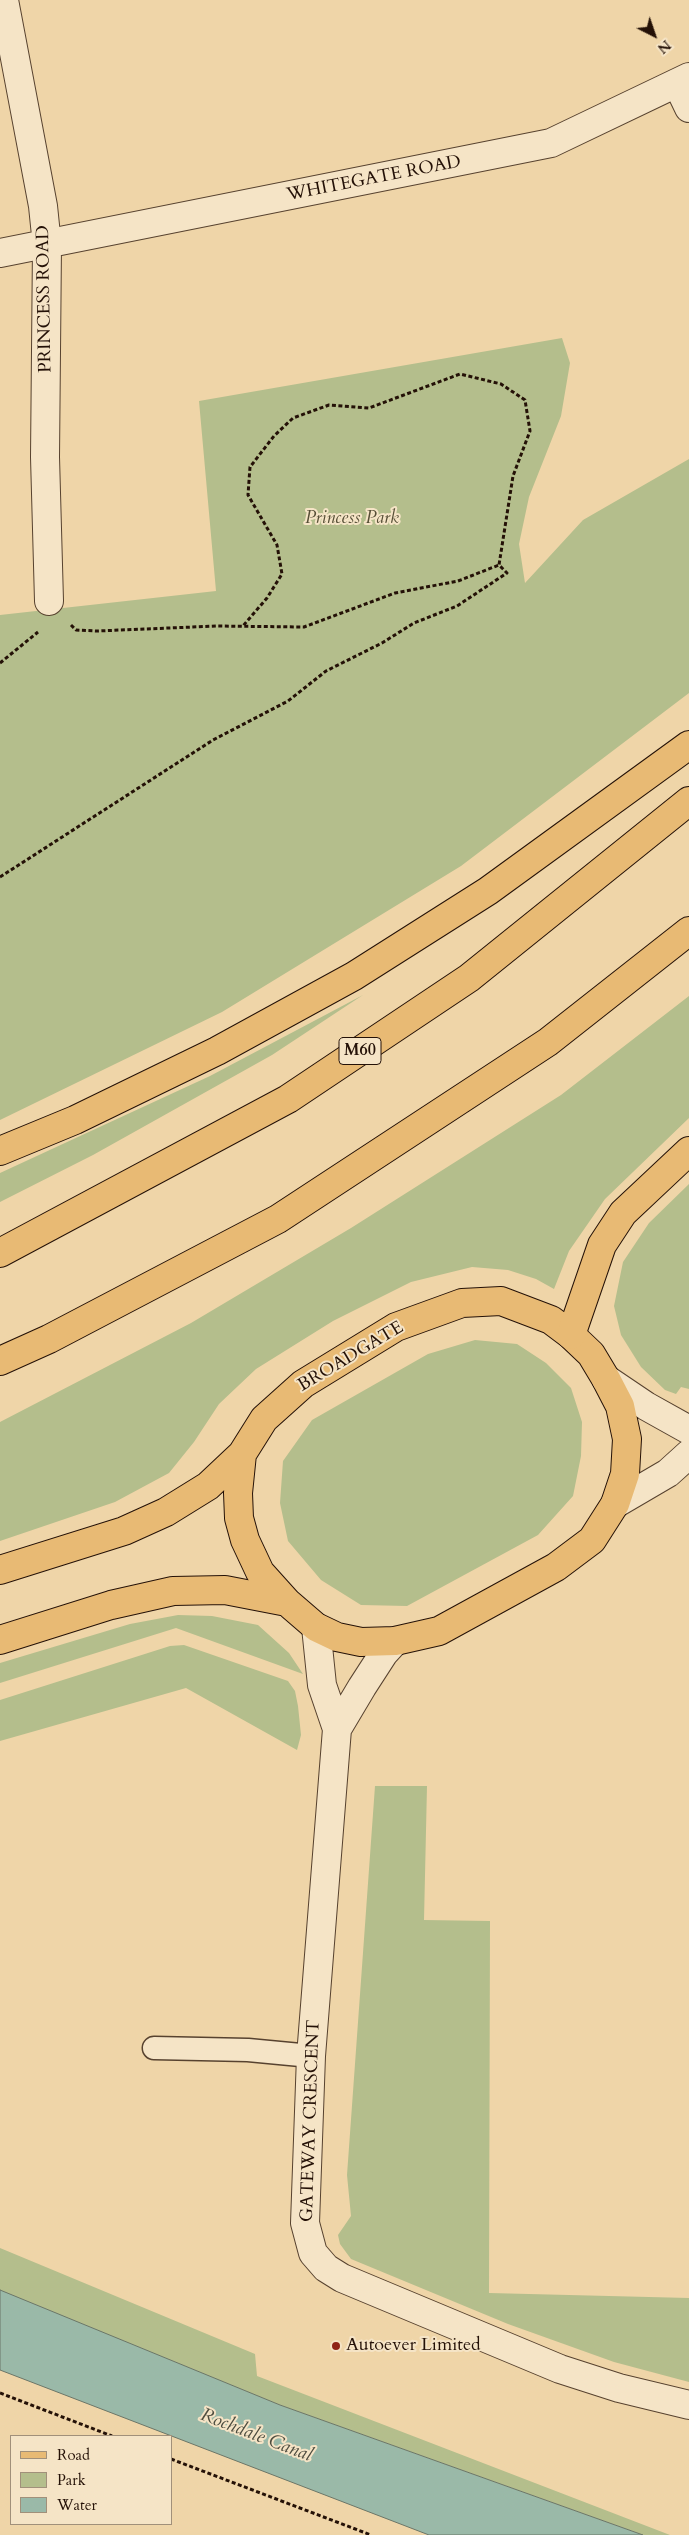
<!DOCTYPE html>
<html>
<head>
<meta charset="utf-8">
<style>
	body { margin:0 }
	#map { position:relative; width:689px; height:2535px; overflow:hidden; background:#efd5a8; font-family:Cardo,serif }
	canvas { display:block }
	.legend { position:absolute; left:10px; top:2435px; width:162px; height:90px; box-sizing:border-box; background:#f5e4c6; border:1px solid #a1907a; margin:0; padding:6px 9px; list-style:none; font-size:15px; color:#241107 }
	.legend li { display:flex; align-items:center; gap:10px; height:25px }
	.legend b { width:25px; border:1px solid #a1907a }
	.north { position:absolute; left:629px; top:10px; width:50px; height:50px; -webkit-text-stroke:4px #f5e4c6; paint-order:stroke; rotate:139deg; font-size:14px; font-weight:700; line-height:20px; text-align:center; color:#241107 }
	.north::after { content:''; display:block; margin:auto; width:18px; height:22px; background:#241107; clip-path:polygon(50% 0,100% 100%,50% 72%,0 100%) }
</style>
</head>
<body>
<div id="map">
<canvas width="689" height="2535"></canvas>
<ul class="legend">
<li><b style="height:6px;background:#e8ba74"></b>Road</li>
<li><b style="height:14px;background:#b4be8c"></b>Park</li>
<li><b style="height:14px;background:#9ab9a8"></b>Water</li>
</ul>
<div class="north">N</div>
</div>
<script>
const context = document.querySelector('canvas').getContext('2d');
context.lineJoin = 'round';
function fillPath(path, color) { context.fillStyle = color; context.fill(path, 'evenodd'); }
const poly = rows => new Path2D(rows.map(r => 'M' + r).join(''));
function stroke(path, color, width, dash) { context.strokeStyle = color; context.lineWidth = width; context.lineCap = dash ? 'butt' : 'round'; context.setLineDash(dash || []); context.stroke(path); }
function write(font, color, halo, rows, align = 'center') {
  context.font = font + ' Cardo,serif'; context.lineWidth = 4; context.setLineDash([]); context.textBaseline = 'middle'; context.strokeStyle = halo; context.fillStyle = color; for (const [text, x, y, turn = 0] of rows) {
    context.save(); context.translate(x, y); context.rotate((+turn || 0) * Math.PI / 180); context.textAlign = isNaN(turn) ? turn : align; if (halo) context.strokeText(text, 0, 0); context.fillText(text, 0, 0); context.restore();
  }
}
fillPath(poly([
	[562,338,570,363,561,416,529,497,519,544,525,583,583,520,689,459,689,693,461,866,222,1012,0,1120,0,615,216,591,199,401],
	[363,995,272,1055,93,1155,0,1202,0,1173,210,1076],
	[689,996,689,1118,605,1199,569,1251,554,1289,536,1279,508,1270,472,1267,411,1282,333,1321,256,1369,219,1404,194,1442,169,1473,115,1502,0,1541,0,1422,191,1323,351,1228,561,1095],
	[689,1184,689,1389,681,1387,676,1394,665,1390,641,1367,621,1335,614,1306,623,1262,649,1223],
	[475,1340,517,1344,546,1363,571,1388,582,1422,581,1456,573,1496,538,1535,407,1606,361,1605,321,1580,288,1541,280,1503,283,1461,312,1420,428,1354],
	[178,1615,212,1616,258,1625,289,1653,303,1674,176,1628,0,1683,0,1663,130,1624],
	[184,1645,288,1681,295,1691,298,1706,301,1735,297,1750,186,1688,0,1741,0,1700,170,1646],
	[375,1786,427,1786,424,1920,490,1921,489,2293,689,2298,689,2382,614,2362,508,2324,351,2259,340,2244,338,2235,351,2216,347,2175],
	[0,2248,255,2354,257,2376,670,2535,643,2535,280,2405,0,2291]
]), '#b4be8c');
const water = poly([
	[0,2290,280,2405,643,2535,429,2535,0,2370,0,2290]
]);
fillPath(water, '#9ab9a8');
stroke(water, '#6b7668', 1);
const service = poly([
	[154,2048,248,2050,311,2056]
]);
const minor = poly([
	[4,0,43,206,47,245,45,457,49,601],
	[677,83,689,108],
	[0,253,551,143,689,77],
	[316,1627,322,1685,337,1729,311,2056,305,2223,313,2253,326,2268,342,2278,560,2369,619,2388,689,2405],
	[337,1729,362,1687,384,1653,395,1641]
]);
const tertiary = poly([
	[606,1379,646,1406,689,1430],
	[615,1504,668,1473,689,1454]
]);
const primary = poly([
	[501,1301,551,1320,571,1335,591,1354,606,1379,620,1406,627,1439,625,1474,615,1504,592,1540,556,1567,439,1631,395,1641,361,1642,337,1637,316,1627,287,1602,260,1572,245,1540,239,1518,238,1493,242,1454,264,1419,303,1384,396,1327,462,1303,501,1301],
	[0,1570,124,1531,166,1512,208,1486,242,1454],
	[0,1640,111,1605,173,1591,225,1590,287,1602]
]);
const motorway = poly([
	[0,1151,75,1120,217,1051,354,976,488,891,689,745],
	[0,1253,288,1099,469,978,689,801],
	[571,1335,602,1245,623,1213,689,1151],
	[0,1361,49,1339,278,1219,548,1042,689,931]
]);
stroke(service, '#57422f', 25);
stroke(minor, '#57422f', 30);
stroke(tertiary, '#57422f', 30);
stroke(primary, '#241107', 30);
stroke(motorway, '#241107', 30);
stroke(poly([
	[71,625,76,630,97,631,217,626,304,627,395,593,458,581,499,565],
	[0,663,38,632],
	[0,877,213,740,288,701,326,671,382,643,414,623,457,606,507,573,499,565,513,476,530,431,525,400,501,384,460,374,369,408,329,405,293,418,274,436,250,467,248,495,277,545,282,574,267,598,242,627],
	[0,2393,112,2436],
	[171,2459,371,2535]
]), '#241107', 3, [4, 2.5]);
stroke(service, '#f5e4c6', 22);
stroke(minor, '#f5e4c6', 28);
stroke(tertiary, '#f5e4c6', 28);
stroke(primary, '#e8ba74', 28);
stroke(motorway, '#e8ba74', 28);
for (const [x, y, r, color] of [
	[336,2346,5,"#8f2418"]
]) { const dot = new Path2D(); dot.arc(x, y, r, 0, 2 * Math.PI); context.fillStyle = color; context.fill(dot); stroke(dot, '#f5e4c6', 2); }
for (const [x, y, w] of [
	[360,1051,42]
]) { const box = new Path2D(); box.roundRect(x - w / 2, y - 13.5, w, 27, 4); context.fillStyle = '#f5e4c6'; context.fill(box); stroke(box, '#241107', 1); }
write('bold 16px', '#241107', null, [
	["M60",360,1051]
]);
write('18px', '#241107', '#f5e4c6', [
	["WHITEGATE ROAD",374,179,-11],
	["PRINCESS ROAD",45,299,-91],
	["BROADGATE",351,1357,-31],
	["GATEWAY CRESCENT",311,2121,-88]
]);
write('italic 18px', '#564e36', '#f5e4c6', [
	["Princess Park",352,519]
]);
write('18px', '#241107', '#f5e4c6', [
	["Autoever Limited",346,2346]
], 'left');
write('italic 19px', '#4d4c3f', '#f5e4c6', [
	["Rochdale Canal",256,2436,21]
]);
</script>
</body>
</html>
